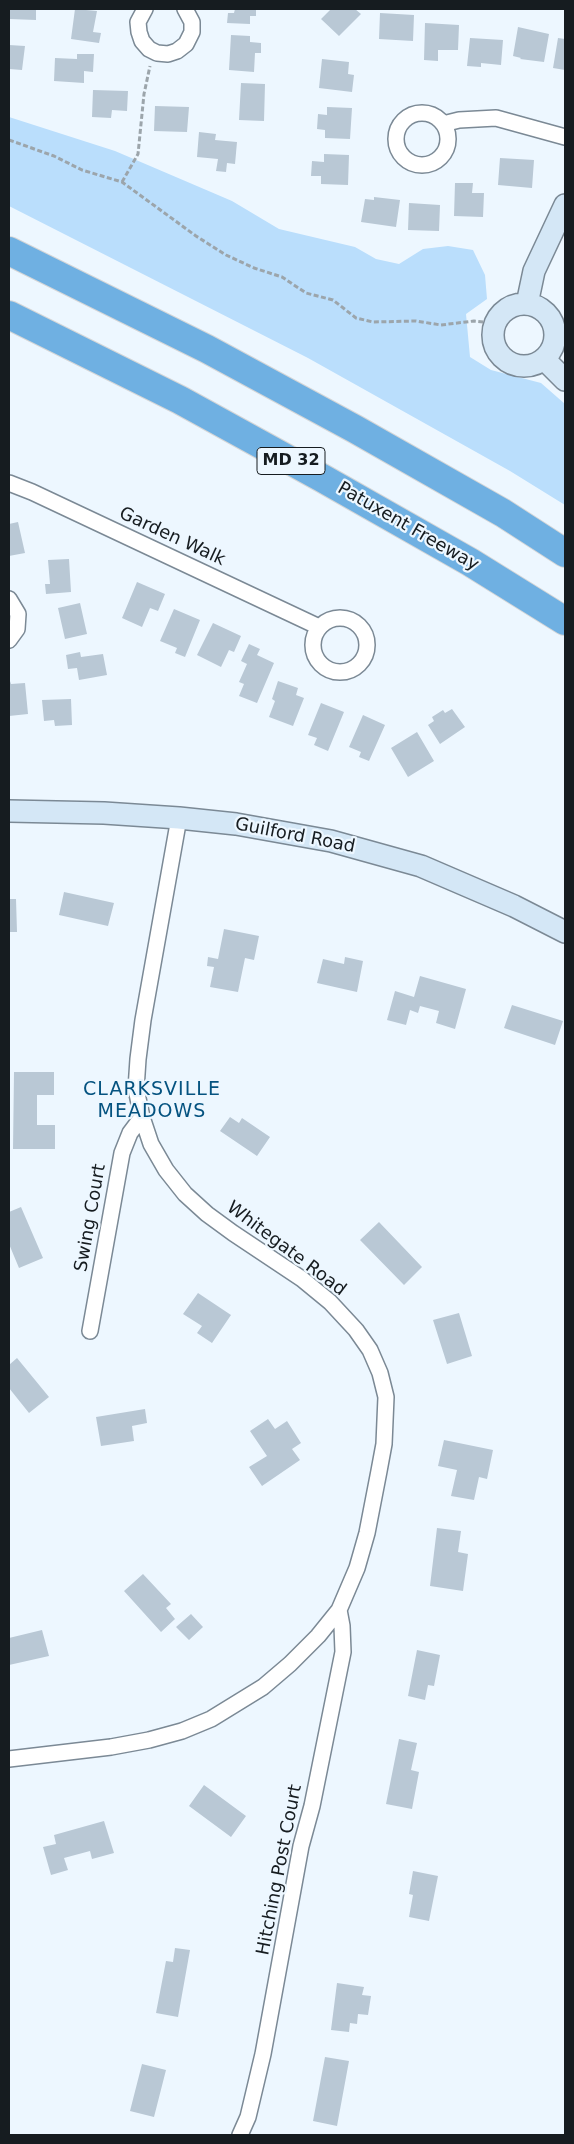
<!DOCTYPE html>
<html>
<head>
<meta charset="utf-8">
<style>
	body { margin:0 }
	#map { position:relative; width:574px; height:2144px; overflow:hidden; background:#edf7ff; font-family:"DejaVu Sans",sans-serif }
	canvas { display:block }
	.frame { position:absolute; inset:0; border:10px solid #161c20; pointer-events:none }
</style>
</head>
<body>
<div id="map">
<canvas width="574" height="2144"></canvas>
<div class="frame"></div>
</div>
<script>
const context = document.querySelector('canvas').getContext('2d');
context.lineJoin = 'round';
function fillPath(path, color) { context.fillStyle = color; context.fill(path, 'evenodd'); }
const poly = rows => new Path2D(rows.map(r => 'M' + r).join(''));
function stroke(path, color, width, dash) { context.strokeStyle = color; context.lineWidth = width; context.lineCap = dash ? 'butt' : 'round'; context.setLineDash(dash || []); context.stroke(path); }
function write(font, color, halo, rows, align = 'center') {
  context.font = font + ' "DejaVu Sans",sans-serif'; context.lineWidth = 4.5; context.setLineDash([]); context.textBaseline = 'middle'; context.strokeStyle = halo; context.fillStyle = color; for (const [text, x, y, turn = 0] of rows) {
    context.save(); context.translate(x, y); context.rotate((+turn || 0) * Math.PI / 180); context.textAlign = isNaN(turn) ? turn : align; if (halo) context.strokeText(text, 0, 0); context.fillText(text, 0, 0); context.restore();
  }
}
fillPath(poly([
	[9,117,115,151,232,201,279,229,355,247,376,259,399,264,423,249,448,246,473,250,485,275,487,299,466,314,470,357,491,370,541,383,565,404,565,505,510,471,308,358,9,206]
]), '#badefc');
fillPath(poly([
	[10,9,36,9,36,20,9,19],
	[75,9,97,11,93,32,101,33,99,43,71,39],
	[235,9,256,9,256,16,250,16,250,24,227,23,228,13,234,13],
	[331,9,355,9,361,14,339,36,321,19],
	[380,13,414,15,413,41,379,39],
	[425,23,459,25,458,50,438,50,438,61,424,60],
	[518,27,549,34,544,62,520,59,521,58,513,56],
	[231,35,250,36,250,42,261,43,261,53,255,53,254,72,229,70],
	[470,38,503,40,501,65,481,63,481,67,467,66],
	[558,38,565,39,565,70,553,68],
	[9,45,25,46,22,70,9,69],
	[77,54,94,54,93,72,84,71,84,83,54,81,55,58,77,59],
	[322,59,349,62,348,74,354,75,352,92,319,88],
	[241,83,265,84,264,121,239,120],
	[93,90,128,91,127,111,112,110,111,118,92,117],
	[155,106,189,107,187,132,154,131],
	[327,107,352,108,350,139,325,138,325,130,317,129,318,114,327,115],
	[199,132,216,134,215,140,237,142,235,164,227,163,226,172,216,171,218,159,197,157],
	[324,154,349,155,348,185,321,184,321,176,311,176,312,161,324,162],
	[500,158,534,160,532,188,498,185],
	[455,183,473,183,472,193,484,193,483,217,454,216],
	[374,197,400,200,396,227,361,222,365,199,374,200],
	[409,203,440,205,439,231,408,230],
	[18,522,25,553,9,556,9,524],
	[69,559,71,592,46,594,45,584,50,584,48,560],
	[137,582,165,594,158,611,150,608,142,627,122,618],
	[80,603,87,634,65,639,58,608],
	[174,609,200,620,185,657,175,653,177,648,160,641],
	[213,623,241,636,234,652,229,650,221,667,197,655],
	[249,644,260,649,257,655,274,663,257,703,239,696,244,684,239,682,247,664,241,661],
	[80,652,81,657,103,654,107,675,79,680,77,668,68,669,66,655],
	[9,678,11,684,25,683,28,714,9,716],
	[278,681,298,688,296,695,304,698,293,726,269,717,275,701,272,699],
	[71,699,72,725,55,726,54,720,44,721,42,700],
	[321,703,344,712,328,751,314,745,317,738,308,735],
	[452,709,465,727,440,744,428,725,434,721,432,717,443,710,445,713],
	[363,715,385,725,369,761,359,757,361,752,349,747],
	[417,732,434,761,408,777,391,748],
	[64,892,114,903,108,926,59,915],
	[9,899,16,899,17,932,9,932],
	[224,929,259,936,254,960,245,958,238,992,210,987,214,967,207,966,208,957,218,959],
	[345,957,363,961,357,992,317,983,323,959,344,964],
	[420,976,466,989,455,1029,436,1023,439,1011,420,1006,418,1013,410,1010,406,1025,387,1020,395,991,414,997],
	[512,1005,563,1021,555,1045,504,1028],
	[14,1072,54,1072,54,1095,37,1095,37,1125,55,1125,55,1149,13,1149],
	[230,1117,239,1123,242,1118,270,1137,257,1156,220,1131],
	[21,1207,43,1258,19,1268,9,1244,9,1212],
	[379,1222,422,1267,404,1285,360,1240],
	[198,1293,231,1315,212,1343,197,1333,202,1326,183,1314],
	[459,1313,472,1356,447,1364,433,1320],
	[17,1358,49,1397,29,1413,9,1388,9,1365],
	[145,1409,147,1423,132,1426,134,1441,101,1446,96,1417],
	[268,1419,275,1429,287,1421,301,1443,292,1449,300,1460,262,1486,249,1467,267,1456,250,1431],
	[444,1440,493,1450,487,1479,479,1477,474,1500,451,1496,457,1470,438,1466],
	[437,1528,461,1531,458,1552,468,1554,463,1591,430,1586],
	[143,1574,171,1604,166,1608,175,1619,161,1632,124,1591],
	[191,1614,203,1627,189,1640,176,1627],
	[42,1630,49,1656,9,1665,9,1638],
	[417,1650,440,1655,434,1686,428,1685,425,1700,408,1696],
	[399,1739,417,1743,411,1770,419,1772,412,1809,386,1804],
	[204,1785,246,1816,231,1837,189,1806],
	[104,1821,114,1853,92,1859,90,1851,64,1858,68,1870,51,1875,43,1847,56,1844,54,1835],
	[413,1871,438,1876,429,1921,409,1917,413,1895,409,1894],
	[175,1948,190,1950,178,2017,156,2013,166,1961,173,1962],
	[337,1983,364,1987,362,1995,371,1996,368,2015,358,2014,357,2024,350,2023,349,2032,331,2030],
	[325,2057,349,2061,337,2126,313,2121],
	[142,2064,166,2070,154,2117,130,2111]
]), '#b9c8d5');
const street = poly([
	[145,9,138,22,139,32,142,41,149,49,157,53,168,54,177,51,186,44,192,32,192,22,185,9],
	'396 139a26 26 0 1 1 52 0a26 26 0 1 1-52 0Z',
	[443,124,459,120,496,118,565,137],
	[9,483,32,492,319,627],
	[9,599,18,614,17,629,9,640],
	'313 645a27 27 0 1 1 54 0a27 27 0 1 1-54 0Z',
	[90,1331,122,1153,130,1133,142,1117],
	[9,1759,111,1747,149,1740,182,1731,211,1719,263,1687,290,1664,318,1636,339,1610,357,1568,367,1533,379,1471,384,1444,386,1397,380,1373,370,1350,356,1330,330,1302,302,1279,233,1233,207,1214,185,1194,166,1170,151,1144,142,1117,136,1089,138,1059,143,1020,179,818],
	[240,2135,248,2117,263,2054,301,1846,312,1806,343,1652,342,1626,339,1610]
]);
const secondary = poly([
	'493 335a31 31 0 1 1 62 0a31 31 0 1 1-62 0Z',
	[527,304,534,271,565,205],
	[544,359,565,380],
	[9,811,104,813,179,818,236,824,331,841,421,866,514,906,565,932]
]);
const highway = poly([
	[9,251,207,349,355,429,503,513,565,553],
	[9,315,180,400,322,478,470,562,565,621]
]);
stroke(street, '#7b8995', 18);
stroke(secondary, '#7b8995', 24);
stroke(highway, '#d5d6d7', 30);
stroke(poly([
	[9,140,54,156,82,170,122,182,196,236,226,255,254,268,282,277,306,293,333,300,356,318,373,322,416,321,441,325,474,321,494,323],
	[122,182,138,154,144,94,150,66]
]), '#9ca5ab', 3, [5, 2.5]);
stroke(street, '#fff', 15);
stroke(secondary, '#d4e7f6', 21);
stroke(highway, '#6fb0e2', 28);
for (const [x, y, w] of [
	[291,461,68]
]) { const box = new Path2D(); box.roundRect(x - w / 2, y - 13.5, w, 27, 4); context.fillStyle = '#edf7ff'; context.fill(box); stroke(box, '#161c20', 1); }
write('bold 16px', '#161c20', null, [
	["MD 32",291,461]
]);
write('18px', '#161c20', '#edf7ff', [
	["Patuxent Freeway",408,527,30],
	["Garden Walk",172,537,25],
	["Guilford Road",295,836,11],
	["Swing Court",91,1218,-80],
	["Whitegate Road",286,1249,37],
	["Hitching Post Court",280,1870,-79]
]);
context.letterSpacing = '1px';
write('19px', '#055380', '#edf7ff', [
	["CLARKSVILLE",152,1090],
	["MEADOWS",152,1112]
]);
context.letterSpacing = '0px';
</script>
</body>
</html>
